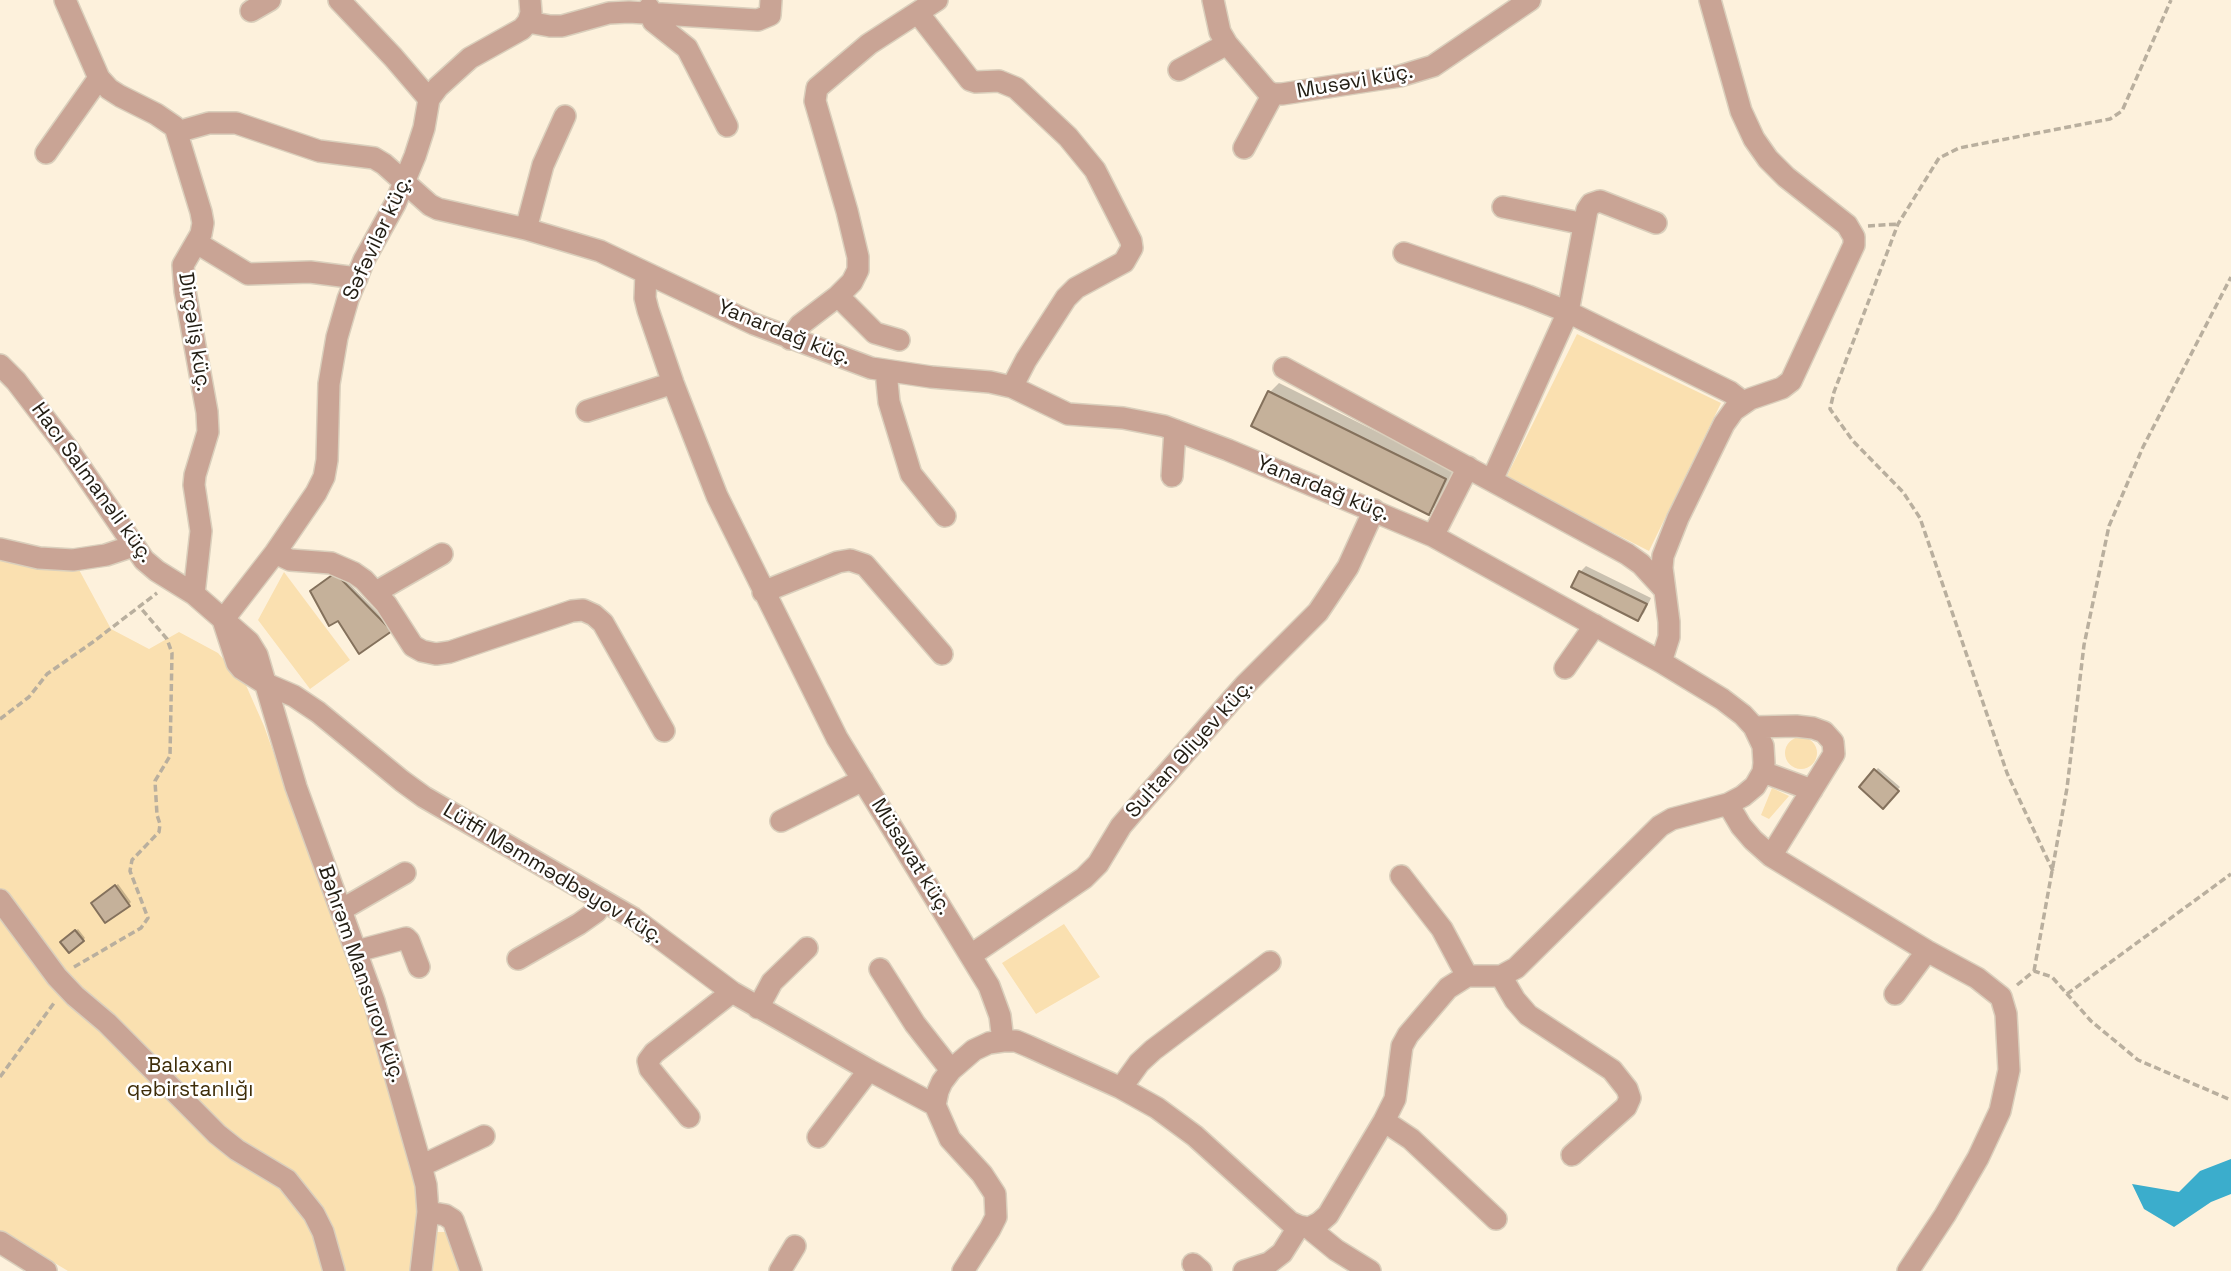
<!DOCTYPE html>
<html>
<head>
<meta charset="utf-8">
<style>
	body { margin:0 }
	canvas { display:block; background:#fdf1dc }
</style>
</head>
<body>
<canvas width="2231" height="1271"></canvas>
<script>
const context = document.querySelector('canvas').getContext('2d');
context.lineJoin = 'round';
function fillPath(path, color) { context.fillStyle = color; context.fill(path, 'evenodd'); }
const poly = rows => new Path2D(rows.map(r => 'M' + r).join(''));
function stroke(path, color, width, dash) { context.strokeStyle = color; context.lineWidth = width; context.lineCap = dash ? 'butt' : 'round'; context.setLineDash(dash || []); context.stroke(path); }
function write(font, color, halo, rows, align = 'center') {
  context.font = font + ' "Space Grotesk",sans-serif'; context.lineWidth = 5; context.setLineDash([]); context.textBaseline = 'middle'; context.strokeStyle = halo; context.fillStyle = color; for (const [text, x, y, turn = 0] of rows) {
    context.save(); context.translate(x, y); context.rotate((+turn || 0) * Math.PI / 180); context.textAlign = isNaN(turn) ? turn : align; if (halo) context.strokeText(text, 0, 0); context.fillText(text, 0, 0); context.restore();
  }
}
fillPath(poly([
	[1577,334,1721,403,1649,551,1506,478],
	[0,555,77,566,111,629,149,649,179,632,218,653,245,683,264,726,307,847,369,1009,418,1188,420,1210,412,1271,68,1271,0,1230],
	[284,572,350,660,310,689,258,620],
	'1785 753a16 16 0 1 1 32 0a16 16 0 1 1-32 0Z',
	[1772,788,1789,796,1769,819,1761,815],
	[1064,924,1100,977,1036,1014,1002,963],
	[437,1232,451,1232,463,1271,430,1271]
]), '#fae0b0');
fillPath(poly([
	[2231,1159,2231,1194,2211,1202,2174,1227,2144,1209,2132,1184,2179,1192,2200,1171]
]), '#3badcc');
fillPath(poly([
	[1279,383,1454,470,1438,504,1428,513,1270,392],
	[1586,566,1651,598,1644,613,1638,619,1580,572],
	[338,572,393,628,391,630,339,618],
	[1878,768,1900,787,1883,806,1861,787],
	[118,884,131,902,129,904,96,900],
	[78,929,85,938,83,940,62,942]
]), '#0003');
const building = poly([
	[1268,391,1446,479,1429,515,1251,426,1268,391],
	[1579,571,1647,604,1638,621,1571,587,1579,571],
	[335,573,392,631,359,654,338,621,329,626,310,591,335,573],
	[1874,769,1899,791,1883,809,1859,787,1874,769],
	[115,885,130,906,105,923,91,903,115,885],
	[75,930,84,941,69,953,60,942,75,930]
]);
fillPath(building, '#c5b19a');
stroke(building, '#84715c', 2);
const minor = poly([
	[65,0,99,78,109,89,120,96,156,114,175,127,201,212,203,223,201,234,183,265,185,291,207,412,208,432,195,475,194,485,201,531,194,594],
	[339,0,393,57,429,99],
	[1213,0,1220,32,1227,44,1267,91,1273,94,1282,94,1400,76,1433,66,1530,0],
	[649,8,653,21,687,48,727,126],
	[251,11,270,0],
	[918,13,970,80,976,82,999,81,1016,88,1068,137,1095,170,1131,241,1132,248,1124,262,1076,288,1066,298,1026,360,1012,387],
	[528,22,550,26,562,26,609,13,629,12,758,20,770,15,771,0],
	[1179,70,1227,44],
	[177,132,209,123,236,123,319,151,374,158,384,164,430,205,438,209,526,229,600,251,754,324,871,368,931,377,990,382,1012,387,1068,414,1123,418,1164,426,1228,450,1433,536,1661,662,1722,699,1743,715,1754,727,1763,746,1764,763,1763,772,1755,786,1743,796,1728,804,1672,819,1660,826,1516,968,1501,976,1467,976,1448,988,1408,1035,1402,1046,1395,1099,1384,1121,1328,1215,1319,1223,1309,1228],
	[1244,148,1273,94],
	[46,153,99,78],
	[1503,207,1584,224],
	[526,229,543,165,565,116],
	[197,243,248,274,310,272,357,278],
	[1404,253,1528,296,1568,312,1730,392,1743,402],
	[646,273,645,298,648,310,673,383,717,496,837,738,989,986,1000,1016,1003,1041],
	[838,296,875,333,899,340],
	[790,339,800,325,838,296,852,282,858,270,858,257,847,211,815,101,817,88,869,44,937,0],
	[0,365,16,381,68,449,144,560,157,571,194,594,249,642,257,655,296,787,374,1001,421,1166,426,1185,428,1212,421,1271],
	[1284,368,1627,554,1641,564,1663,588],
	[886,371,889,402,911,474,945,516],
	[587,411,673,383],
	[1172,476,1175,430],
	[1492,480,1568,312,1587,210,1591,204,1600,201,1656,223],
	[1433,536,1468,467],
	[0,549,39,558,73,560,106,555,133,546],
	[275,553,290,560,331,563,354,573,364,580,386,604,413,646,422,651,436,654,450,652,572,611,583,610,594,615,603,623,664,731],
	[376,592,442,554],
	[763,592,838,562,850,560,865,565,942,654],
	[223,620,237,663,242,669,264,683,294,696,318,712,402,781,424,797,633,918,732,992,869,1070,935,1105,950,1139,982,1174,995,1194,996,1217,990,1229,963,1271],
	[223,620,275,553,316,493,324,477,327,460,329,384,337,337,348,299,364,260,395,204,415,156,424,128,429,99,438,87,470,58,522,29,528,22,531,13,530,0],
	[1661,662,1669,637,1669,622,1662,568,1663,556,1678,518,1724,424,1734,410,1750,399,1782,388,1791,381,1854,245,1854,237,1847,225,1786,177,1768,159,1754,139,1741,111,1710,0],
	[1565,668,1595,625],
	[1754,727,1796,726,1813,728,1824,732,1833,742,1834,754,1771,856],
	[1763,772,1812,790],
	[1728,804,1741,826,1753,840,1771,856,1927,951,1977,978,2001,997,2006,1014,2009,1070,2000,1111,1978,1158,1945,1215,1908,1271],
	[781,821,863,780],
	[1401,876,1442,929,1467,976],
	[0,900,57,977,75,996,107,1023,217,1134,237,1150,287,1180,314,1214,323,1232,334,1271],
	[341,910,405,873],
	[357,951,406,938,409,941,419,967],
	[971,955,1084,878,1098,864,1121,826,1146,797,1245,685,1318,612,1348,567,1374,510],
	[518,959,579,924,596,912,603,901],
	[880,969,915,1024,951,1070],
	[1501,976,1515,1000,1528,1015,1612,1070,1627,1089,1630,1098,1626,1107,1572,1155],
	[1895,994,1927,951],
	[758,1008,772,982,807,948],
	[1121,1088,1139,1063,1153,1050,1270,962],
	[935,1105,938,1091,942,1082,951,1070,974,1050,989,1043,1003,1041,1016,1041,1028,1046,1121,1088,1157,1108,1195,1136,1290,1222,1299,1226,1309,1228,1336,1250,1370,1271],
	[689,1117,650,1069,648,1061,654,1053,732,992],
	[1384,1121,1411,1139,1496,1219],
	[818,1137,869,1070],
	[421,1166,484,1136],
	[428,1212,445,1215,453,1220,471,1271],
	[0,1242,46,1271],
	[1193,1264,1201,1271],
	[780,1271,795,1246],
	[1244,1271,1269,1263,1282,1253,1299,1226]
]);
stroke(minor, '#dacfbc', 24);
stroke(poly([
	[1868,226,1898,224],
	[0,719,29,697,47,674,93,642,157,593],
	[2053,871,2007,773,1920,518,1903,492,1853,441,1830,409,1834,392,1898,224,1939,158,1959,148,2110,119,2122,111,2171,0],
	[74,967,141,928,148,918,130,871,132,860,159,832,160,824,157,815,155,781,170,756,172,653,167,639,139,606],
	[2034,971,2067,788,2084,645,2109,526,2143,447,2231,277],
	[2017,985,2034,971,2052,977,2091,1021,2138,1060,2231,1100],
	[2067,994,2231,874],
	[0,1077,54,1003]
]), '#b9af9e', 3.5, [7, 3.5]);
stroke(minor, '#c9a495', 21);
write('21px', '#221d13', '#fff', [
	["Musəvi küç.",1355,82,-10],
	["Səfəvilər küç.",378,238,-65],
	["Dirçəliş küç.",194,332,81],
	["Yanardağ küç.",784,333,22],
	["Hacı Salmanəli küç.",92,483,54],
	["Yanardağ küç.",1323,489,22],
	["Sultan Əliyev küç.",1190,749,-48],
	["Müsavat küç.",911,857,58],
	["Lütfi Məmmədbəyov küç.",553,874,31],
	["Bəhrəm Mansurov küç.",361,974,71]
]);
write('21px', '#3e2d09', '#fff', [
	["Balaxanı",190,1066],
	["qəbirstanlığı",190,1090]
]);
</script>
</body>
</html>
